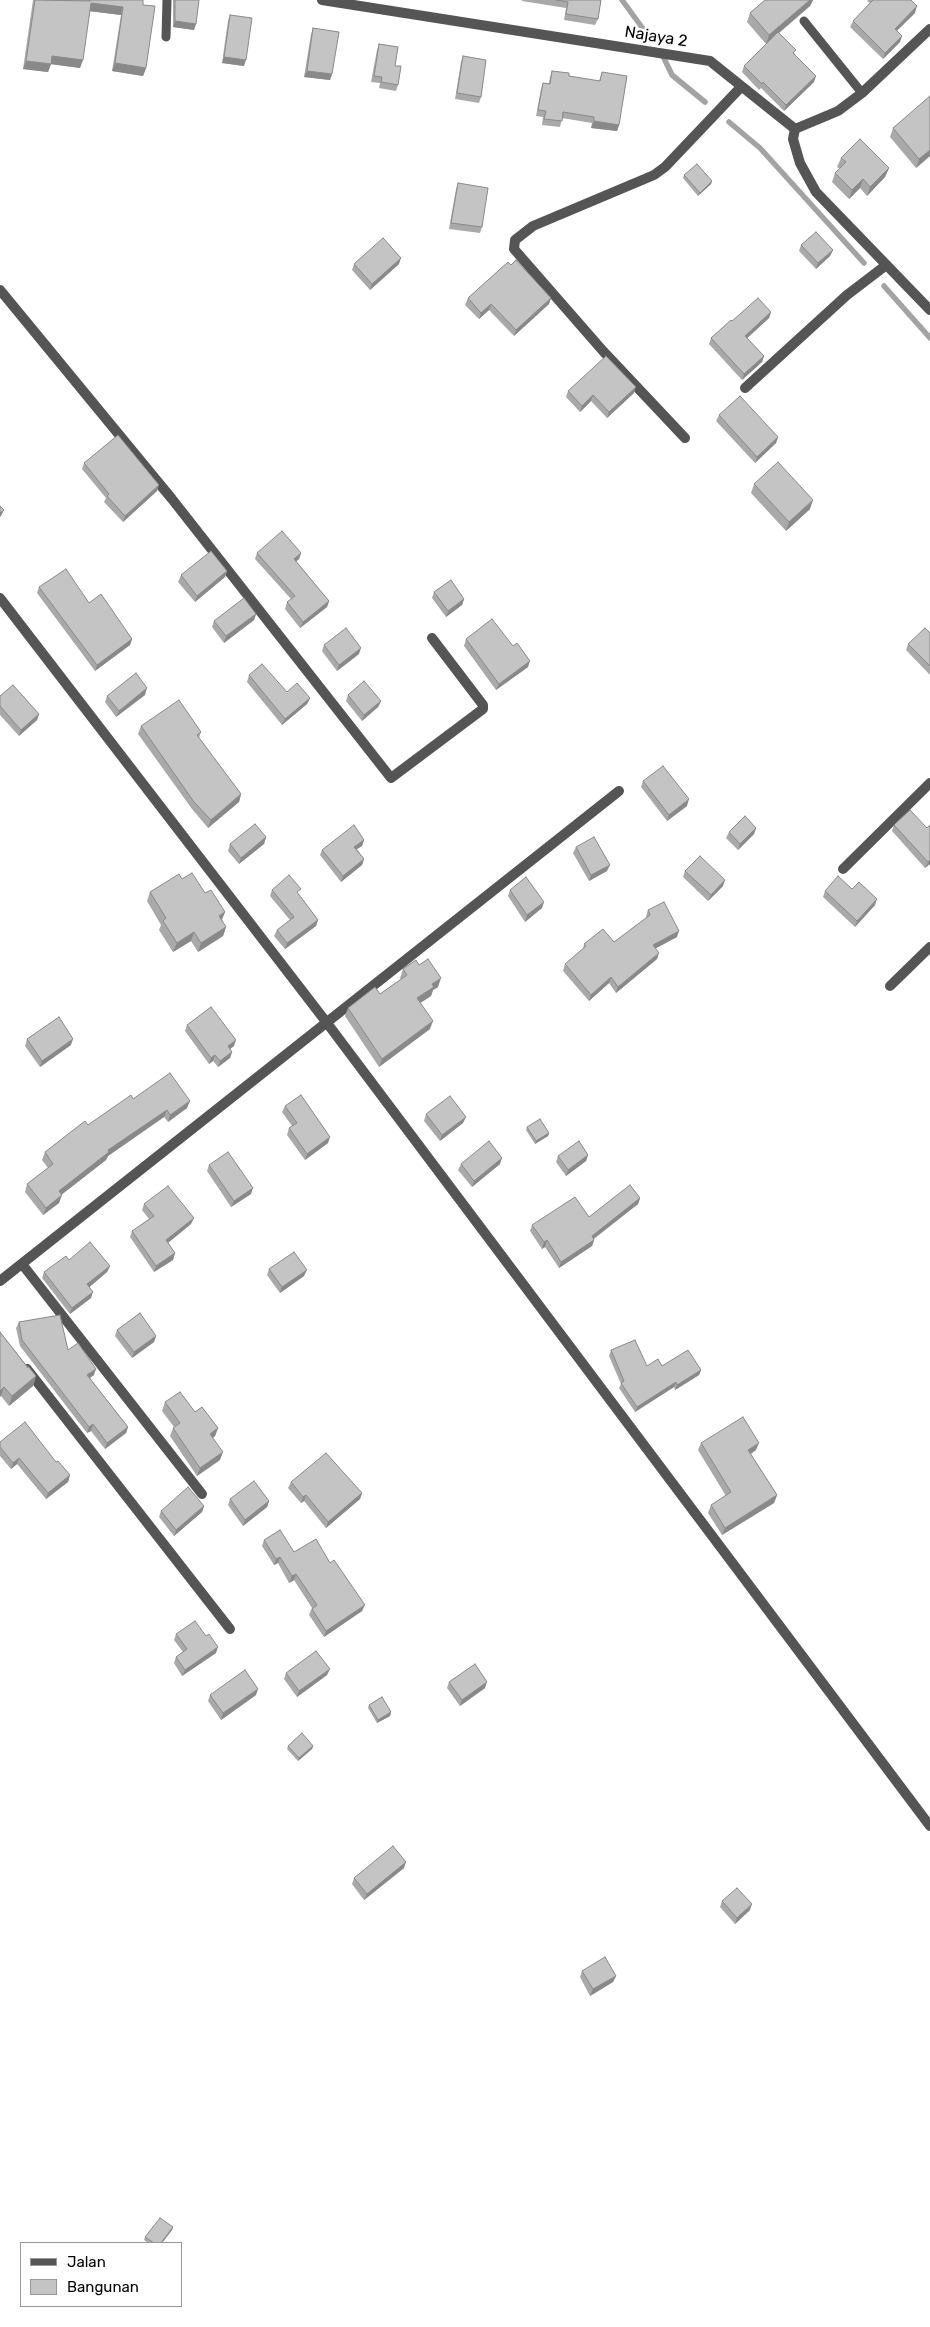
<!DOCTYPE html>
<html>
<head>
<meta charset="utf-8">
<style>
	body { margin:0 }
	#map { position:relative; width:930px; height:2327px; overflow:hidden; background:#fff; font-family:Rubik,sans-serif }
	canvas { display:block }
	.legend { position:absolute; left:20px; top:2242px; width:162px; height:65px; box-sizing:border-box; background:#fff; border:1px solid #999; margin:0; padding:6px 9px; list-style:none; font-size:15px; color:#000 }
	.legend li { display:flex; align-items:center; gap:10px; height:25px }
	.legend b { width:25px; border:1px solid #999 }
</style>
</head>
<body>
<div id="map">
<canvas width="930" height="2327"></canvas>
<ul class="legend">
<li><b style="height:6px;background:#555"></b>Jalan</li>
<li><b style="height:14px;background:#c4c4c4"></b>Bangunan</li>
</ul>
</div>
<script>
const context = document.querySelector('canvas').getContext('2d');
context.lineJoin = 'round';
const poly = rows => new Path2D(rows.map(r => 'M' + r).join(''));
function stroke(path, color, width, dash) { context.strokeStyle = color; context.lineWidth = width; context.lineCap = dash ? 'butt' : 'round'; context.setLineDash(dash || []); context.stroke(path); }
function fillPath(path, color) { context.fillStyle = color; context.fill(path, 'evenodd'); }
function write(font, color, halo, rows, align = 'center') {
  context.font = font + ' Rubik,sans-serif'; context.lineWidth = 4.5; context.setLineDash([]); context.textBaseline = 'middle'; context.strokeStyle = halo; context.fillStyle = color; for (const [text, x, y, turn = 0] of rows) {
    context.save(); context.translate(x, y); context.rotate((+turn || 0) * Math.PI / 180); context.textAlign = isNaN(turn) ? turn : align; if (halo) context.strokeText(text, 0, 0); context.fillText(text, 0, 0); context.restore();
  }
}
stroke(poly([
	[622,0,649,37],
	[662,54,672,75,705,102],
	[729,122,760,148,864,263],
	[884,286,930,338]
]), '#a3a3a3', 5.5);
stroke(poly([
	[804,21,862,93],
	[166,37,167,0]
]), '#555', 9);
stroke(poly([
	[322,0,710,61,795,129,838,111,862,93,930,29],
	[795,129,793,139,800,163,816,192,930,310],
	[0,290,172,499,391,778,483,709,483,705,432,638],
	[745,388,847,295,885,266],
	[685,438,603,351,514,249,515,240,533,226,654,175,665,167,741,87],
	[0,598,327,1023,930,1826],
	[843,869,930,783],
	[890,986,930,947],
	[22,1264,202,1494],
	[0,1281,619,791],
	[27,1369,230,1629]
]), '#555', 10);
fillPath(poly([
	[33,0,143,0,143,5,146,68,143,76,112,71,121,15,90,11,80,68,51,64,48,72,23,69],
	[173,0,199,0,194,30,173,27],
	[522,0,601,0,598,19,595,25,564,20,566,8,522,1],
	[765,0,813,0,810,6,779,33,795,54,814,82,784,111,761,88,759,90,742,72,744,66,766,44,747,22,750,13],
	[868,0,911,0,915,13,897,31,900,42,883,59,850,27,853,21,870,3,867,1],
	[230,15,244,66,222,63,228,21],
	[313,28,332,74,330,80,304,77,311,34],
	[379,44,395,66,398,85,396,91,379,88,380,83,371,82,377,50],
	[463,56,481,97,479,103,455,99,461,62],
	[552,71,569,76,599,81,602,72,619,125,617,131,591,128,592,123,562,118,560,127,542,125,543,117,536,116,541,89,543,83,549,83,550,77],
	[893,128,930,156,916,168,890,137],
	[841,158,889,168,885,177,867,196,860,188,849,199,832,182,835,173,840,169,837,167],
	[684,175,712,181,711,184,698,196,683,178],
	[458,183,482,227,480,233,449,229,456,189],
	[801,245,833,250,830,256,816,269,799,251],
	[354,264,399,264,370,290,352,270],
	[511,265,551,298,549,304,514,336,489,310,479,319,465,305,468,298],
	[771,312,769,318,747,338,764,356,762,362,742,380,709,344,711,338,732,321],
	[568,391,634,393,607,418,591,401,580,412,566,397],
	[719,415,778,437,776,443,755,463,716,421],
	[84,463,157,491,123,522,104,502,106,498,82,469],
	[754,484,810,509,786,531,751,493],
	[257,553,301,553,299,559,296,561,329,601,327,607,300,628,285,609,287,602,291,599,255,559],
	[227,571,225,577,195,602,178,582,181,575],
	[39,587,89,603,132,639,130,645,95,671,37,593],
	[434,592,464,599,462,605,446,617,432,598],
	[256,614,254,620,224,643,212,627,214,621],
	[930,633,930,675,906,650,908,644],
	[466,639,528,667,496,690,464,646],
	[324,645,359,654,337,671,322,651],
	[249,675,287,692,310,698,307,704,282,725,247,682],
	[145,695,116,717,105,702,107,696],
	[348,695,381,701,378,707,362,721,346,701],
	[0,696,39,714,37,720,19,736,0,715],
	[141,726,201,732,199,738,241,794,239,802,208,828,192,809,138,734],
	[643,781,687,806,667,821,641,787],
	[894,825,927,828,930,864,925,868,892,831],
	[756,828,754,834,738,850,726,838,729,832],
	[266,837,264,844,239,864,228,851,230,844],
	[364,840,362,846,357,849,364,859,362,865,341,882,320,855,322,850],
	[576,847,607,871,589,881,573,853],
	[685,871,723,886,708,901,683,877],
	[182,879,205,893,225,912,222,920,226,927,223,936,198,952,191,941,173,952,159,930,161,925,147,901,150,892],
	[852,889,875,905,855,927,823,897,825,891],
	[272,890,299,895,318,920,316,926,285,949,274,936,277,930,290,920,270,896],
	[510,890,542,908,525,922,508,896],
	[648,910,677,937,655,948,657,959,616,993,609,983,589,1001,563,971,565,964,583,949,584,944,614,942,646,918,646,917],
	[419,965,438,987,433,990,431,996,420,1003,430,1029,379,1067,345,1016,348,1008,380,994,401,979,400,978,403,969],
	[187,1025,234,1046,230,1049,232,1052,230,1058,218,1067,213,1061,209,1064,185,1031],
	[27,1039,71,1045,40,1067,25,1046],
	[133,1099,187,1108,168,1122,164,1117,108,1156,106,1160,61,1195,59,1203,43,1215,25,1192,27,1184,48,1168,42,1160,45,1152,88,1125],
	[285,1106,328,1143,305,1160,287,1135,289,1128,292,1126,282,1112],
	[426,1114,463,1123,440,1141,424,1121],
	[527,1127,549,1133,548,1136,535,1144,526,1130],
	[588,1155,586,1161,566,1176,556,1162,558,1156],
	[461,1164,500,1164,472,1187,458,1170],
	[209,1165,251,1194,231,1207,207,1171],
	[640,1198,638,1204,594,1239,594,1240,592,1246,559,1268,545,1247,542,1249,530,1231,532,1225,589,1217],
	[144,1204,191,1224,168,1243,175,1253,173,1260,154,1272,130,1237,132,1231,149,1219,142,1210],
	[69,1260,110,1266,107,1272,89,1287,91,1298,70,1314,42,1278,44,1272],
	[269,1269,304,1276,280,1293,267,1275],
	[19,1322,68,1350,94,1375,90,1378,128,1427,126,1433,105,1449,91,1431,87,1433,20,1346,16,1328],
	[117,1330,156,1336,154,1342,132,1358,115,1336],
	[0,1332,28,1367,36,1376,33,1386,9,1406,1,1396],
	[611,1350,647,1366,662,1366,701,1370,699,1375,675,1390,674,1387,635,1412,619,1388,621,1384,609,1356],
	[165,1402,195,1412,218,1428,215,1436,213,1438,220,1460,197,1476,170,1436,173,1428,174,1427,162,1411],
	[0,1442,56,1462,70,1475,68,1482,46,1499,17,1464,11,1469,0,1456],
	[701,1443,756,1450,751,1454,777,1495,774,1503,722,1535,708,1513,711,1505,726,1496,698,1450],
	[291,1482,362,1493,360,1499,326,1528,304,1501,301,1503,288,1488],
	[230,1499,269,1501,267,1507,243,1526,228,1505],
	[204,1506,202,1512,174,1536,159,1517,161,1511],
	[264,1540,294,1552,330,1563,362,1611,324,1637,309,1615,312,1608,294,1580,289,1583,278,1563,274,1565,262,1546],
	[176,1634,216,1653,182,1676,174,1663,176,1657,183,1652,174,1640],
	[286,1673,327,1675,297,1697,284,1679],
	[449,1682,485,1688,460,1706,447,1688],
	[210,1695,256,1695,221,1720,208,1701],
	[369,1705,391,1712,390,1716,377,1723,368,1708],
	[288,1746,313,1746,312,1749,298,1761,287,1749],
	[404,1868,364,1900,352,1884,354,1878],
	[722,1901,750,1910,735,1924,720,1907],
	[582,1971,616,1976,613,1982,590,1996,580,1977],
	[173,2227,172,2230,162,2243,148,2243,144,2240,145,2237]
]), '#a9a9a9');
fillPath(poly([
	[810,0,813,0,810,6,766,44,769,35],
	[91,3,123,7,121,15,88,11],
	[917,6,915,13,892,35,895,29],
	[175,21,196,24,194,30,173,27],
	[902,36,900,42,883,59,885,53],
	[52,56,83,60,80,68,50,64],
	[224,57,246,60,244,66,222,63],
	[26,61,51,64,48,72,23,69],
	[115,63,146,68,143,76,112,71],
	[307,71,332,74,330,80,304,77],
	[816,76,814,82,784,111,786,105],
	[594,121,619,125,617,131,591,128],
	[930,150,930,156,916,168,919,159],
	[889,168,885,177,867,196,870,187],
	[863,179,860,188,849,199,852,190],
	[712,181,711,184,698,196,700,193],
	[833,250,830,256,816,269,818,263],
	[401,258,399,264,370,290,372,284],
	[551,298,549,304,514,336,516,330],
	[491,304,489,310,479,319,481,313],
	[771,312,769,318,743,342,745,336],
	[764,356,762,362,742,380,744,374],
	[636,387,634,393,607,418,609,412],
	[593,395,591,401,580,412,582,406],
	[778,437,776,443,755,463,757,457],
	[159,485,157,491,123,522,125,516],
	[813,500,810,509,786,531,789,522],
	[4,510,1,516,0,517,0,513],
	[301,553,299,559,292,565,294,559],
	[227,571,225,577,195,602,197,596],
	[464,599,462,605,446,617,448,611],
	[329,601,327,607,300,628,303,622],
	[256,614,254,620,224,643,226,636],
	[132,639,130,645,95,671,97,665],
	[361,648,359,654,337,671,339,665],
	[530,661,528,667,496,690,499,684],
	[147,688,145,695,116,717,119,711],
	[310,698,307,704,282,725,285,719],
	[381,701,378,707,362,721,364,715],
	[39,714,37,720,19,736,21,730],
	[241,794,239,802,208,828,211,820],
	[689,799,687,806,667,821,669,815],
	[756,828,754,834,738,850,740,844],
	[266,837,264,844,239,864,241,858],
	[364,840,362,846,352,852,354,847],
	[364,859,362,865,341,882,343,876],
	[930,860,930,864,925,868,928,862],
	[610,865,607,871,589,881,591,875],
	[725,880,723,886,708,901,711,895],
	[877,899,875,905,855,927,857,921],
	[544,902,542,908,525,922,527,915],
	[225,912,221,921,219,916],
	[318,920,316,926,285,949,287,943],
	[226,927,223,936,198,952,201,943],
	[679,931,677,937,651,951,653,945],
	[194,932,191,941,173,952,177,943],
	[659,953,657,959,616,993,618,987],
	[611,977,609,983,589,1001,591,995],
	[441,978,438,987,433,990,431,996,414,1007,417,998,432,984],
	[433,1021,430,1029,379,1067,382,1059],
	[73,1039,71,1045,40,1067,42,1061],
	[236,1040,234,1046,226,1052,228,1046],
	[232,1052,230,1058,218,1067,220,1061],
	[215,1055,213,1061,209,1064,211,1058],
	[190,1101,187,1108,168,1122,170,1115],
	[167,1110,164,1117,108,1156,106,1160,56,1199,59,1191,108,1150],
	[466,1117,463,1123,440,1141,442,1135],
	[549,1133,548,1136,535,1144,536,1141],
	[330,1137,328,1143,305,1160,307,1154],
	[588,1155,586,1161,566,1176,568,1170],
	[502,1158,500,1164,472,1187,474,1181],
	[253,1188,251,1194,231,1207,234,1201],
	[62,1195,59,1203,43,1215,46,1208],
	[640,1198,638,1204,589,1242,592,1236],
	[194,1218,191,1224,164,1246,166,1240],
	[547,1240,545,1247,542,1249,544,1242],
	[594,1240,592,1246,559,1268,561,1262],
	[175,1253,173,1260,154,1272,156,1266],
	[110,1266,107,1272,85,1291,87,1284],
	[307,1270,304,1276,280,1293,282,1287],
	[93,1292,91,1298,70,1314,72,1308],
	[156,1336,154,1342,132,1358,134,1352],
	[96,1369,94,1375,85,1381,87,1375],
	[701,1370,699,1375,675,1390,677,1385],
	[36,1376,33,1386,9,1406,12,1396],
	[676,1382,674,1387,635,1412,637,1407],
	[4,1387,1,1396,0,1397,0,1391],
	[93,1424,91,1431,87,1433,89,1427],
	[128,1427,126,1433,105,1449,107,1443],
	[218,1428,215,1436,207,1442,210,1434],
	[759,1443,756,1450,745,1457,748,1450],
	[223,1452,220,1460,197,1476,200,1468],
	[19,1458,17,1464,11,1469,13,1463],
	[70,1475,68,1482,46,1499,48,1493],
	[362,1493,360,1499,326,1528,328,1522],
	[306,1495,304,1501,301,1503,303,1497],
	[777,1495,774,1503,722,1535,725,1528],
	[269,1501,267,1507,243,1526,245,1520],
	[204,1506,202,1512,174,1536,176,1530],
	[280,1557,278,1563,274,1565,276,1559],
	[296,1574,294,1580,289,1583,292,1576],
	[365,1605,362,1611,324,1637,326,1631],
	[218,1647,216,1653,182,1676,185,1670],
	[330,1669,327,1675,297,1697,299,1691],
	[487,1682,485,1688,460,1706,462,1700],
	[258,1689,256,1695,221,1720,223,1713],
	[391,1712,390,1716,377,1723,378,1720],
	[313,1746,312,1749,298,1761,299,1758],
	[406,1862,404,1868,364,1900,367,1894],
	[752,1904,750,1910,735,1924,737,1918],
	[616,1976,613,1982,590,1996,593,1989],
	[173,2227,172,2230,162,2243,161,2243]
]), '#898989');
const building = poly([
	[35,0,90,1,90,0,143,0,143,5,155,6,146,68,115,63,123,7,91,3,83,60,52,56,51,64,26,61,35,0],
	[175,0,199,0,196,24,175,21,175,0],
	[556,0,601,0,598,19,566,14,568,2,556,0],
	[765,0,810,0,769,35,750,13,765,0],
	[873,0,911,0,917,6,895,29,902,36,885,53,853,21,873,0],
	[230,15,252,18,246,60,224,57,230,15],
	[313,28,339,32,332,74,307,71,313,28],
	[778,32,796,50,793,53,816,76,786,105,763,82,762,84,744,66,778,32],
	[379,44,398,47,395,66,401,66,398,85,381,82,382,77,374,76,379,44],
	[463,56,486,60,481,97,457,93,463,56],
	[552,71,569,73,569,76,600,81,602,72,627,76,619,125,594,121,594,117,563,112,562,121,544,119,546,111,538,110,543,83,550,84,552,71],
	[930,96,930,150,919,159,893,128,930,96],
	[860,139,889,168,870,187,863,179,852,190,835,173,846,162,841,158,860,139],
	[697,164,712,181,700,193,684,175,697,164],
	[458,183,488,188,482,227,451,223,458,183],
	[816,232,833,250,818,263,801,245,816,232],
	[383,238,401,258,372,284,354,264,383,238],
	[516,260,551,298,516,330,491,304,481,313,468,298,508,262,511,265,516,260],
	[758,298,771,312,745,336,764,356,744,374,711,338,731,320,732,321,758,298],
	[606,356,636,387,609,412,593,395,582,406,568,391,606,356],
	[740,396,778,437,757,457,719,415,740,396],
	[118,435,159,485,125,516,107,496,109,494,84,463,118,435],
	[778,462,813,500,789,522,754,484,778,462],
	[0,506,4,510,0,513,0,506],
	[282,531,301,553,294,559,329,601,303,622,287,602,295,596,257,553,282,531],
	[211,551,227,571,197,596,181,575,211,551],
	[66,569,89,603,101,594,132,639,97,665,39,587,66,569],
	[451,580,464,599,448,611,434,592,451,580],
	[244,598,256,614,226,636,214,621,244,598],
	[492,619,513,646,517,643,530,661,499,684,466,639,492,619],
	[346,628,361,648,339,665,324,645,346,628],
	[925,628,930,633,930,666,908,644,925,628],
	[262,664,287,692,297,683,310,698,285,719,249,675,262,664],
	[136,673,147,688,119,711,107,696,136,673],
	[364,681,381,701,364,715,348,695,364,681],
	[13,685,39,714,21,730,0,706,0,696,13,685],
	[179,700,201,732,197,735,241,794,211,820,194,802,141,726,179,700],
	[663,766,689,799,669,815,643,781,663,766],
	[910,810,927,828,930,825,930,860,928,862,894,825,910,810],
	[745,816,756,828,740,844,729,832,745,816],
	[255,824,266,837,241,858,230,844,255,824],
	[354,825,364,840,354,847,364,859,343,876,322,850,354,825],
	[594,837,610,865,591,875,576,847,594,837],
	[700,856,725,880,711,895,685,871,700,856],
	[192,873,205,893,211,890,225,912,219,916,226,927,201,943,194,932,177,943,163,921,166,918,150,892,179,874,182,879,192,873],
	[289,875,301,889,297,892,318,920,287,943,277,930,294,917,272,890,289,875],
	[838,876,852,889,859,882,877,899,857,921,825,891,838,876],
	[526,877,544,902,527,915,510,890,526,877],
	[664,902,679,931,653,945,659,953,618,987,611,977,591,995,565,964,586,946,584,944,603,929,614,942,650,915,648,910,664,902],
	[428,959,441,978,432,984,434,987,417,998,433,1021,382,1059,348,1008,375,987,380,994,407,975,403,969,416,960,419,965,428,959],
	[211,1007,236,1040,228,1046,232,1052,220,1061,215,1055,211,1058,187,1025,211,1007],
	[59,1017,73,1039,42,1061,27,1039,59,1017],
	[170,1073,190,1101,170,1115,167,1110,108,1150,109,1152,59,1191,62,1195,46,1208,27,1184,53,1164,45,1152,85,1121,88,1125,131,1095,133,1099,170,1073],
	[301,1095,330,1137,307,1154,289,1128,297,1123,285,1106,301,1095],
	[450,1096,466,1117,442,1135,426,1114,450,1096],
	[540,1119,549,1133,536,1141,527,1127,540,1119],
	[489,1141,502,1158,474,1181,461,1164,489,1141],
	[579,1141,588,1155,568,1170,558,1156,579,1141],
	[228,1152,253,1188,234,1201,209,1165,228,1152],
	[630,1185,640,1198,592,1236,594,1240,561,1262,547,1240,544,1242,532,1225,575,1197,589,1217,630,1185],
	[168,1186,194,1218,166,1240,175,1253,156,1266,132,1231,154,1216,144,1204,168,1186],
	[90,1242,110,1266,87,1284,93,1292,72,1308,44,1272,66,1256,69,1260,90,1242],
	[294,1252,307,1270,282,1287,269,1269,294,1252],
	[140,1313,156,1336,134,1352,117,1330,140,1313],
	[60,1315,68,1350,78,1343,96,1369,87,1375,128,1427,107,1443,93,1424,89,1427,22,1340,19,1322,60,1315],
	[0,1332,28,1368,28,1366,36,1376,12,1396,4,1387,0,1391,0,1332],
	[635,1340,647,1366,658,1359,662,1366,688,1350,701,1370,677,1385,676,1382,637,1407,621,1383,624,1381,611,1350,635,1340],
	[180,1392,195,1412,202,1407,218,1428,210,1434,223,1452,200,1468,173,1428,180,1423,165,1402,180,1392],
	[743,1417,759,1443,748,1450,777,1495,725,1528,711,1505,731,1492,701,1443,743,1417],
	[25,1422,56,1462,58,1461,70,1475,48,1493,19,1458,13,1463,0,1447,0,1442,25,1422],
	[326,1453,362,1493,328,1522,306,1495,303,1497,291,1482,326,1453],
	[254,1481,269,1501,245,1520,230,1499,254,1481],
	[188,1487,204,1506,176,1530,161,1511,188,1487],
	[280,1530,294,1552,316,1539,330,1563,334,1560,365,1605,326,1631,312,1609,317,1605,296,1574,292,1576,280,1557,276,1559,264,1540,280,1530],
	[195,1621,206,1636,209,1634,218,1647,185,1670,176,1657,187,1649,176,1634,195,1621],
	[316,1651,330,1669,299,1691,286,1673,316,1651],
	[475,1664,487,1682,462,1700,449,1682,475,1664],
	[245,1670,258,1689,223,1713,210,1695,245,1670],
	[382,1697,391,1712,378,1720,369,1705,382,1697],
	[302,1733,313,1746,299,1758,288,1746,302,1733],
	[393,1846,406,1862,367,1894,354,1878,393,1846],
	[737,1888,752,1904,737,1918,722,1901,737,1888],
	[605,1957,616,1976,593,1989,582,1971,605,1957],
	[160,2218,173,2227,161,2243,154,2243,145,2237,160,2218]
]);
fillPath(building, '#c4c4c4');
stroke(building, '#898989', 1);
write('16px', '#000', '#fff', [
	["Najaya 2",656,37,9]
]);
</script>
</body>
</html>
